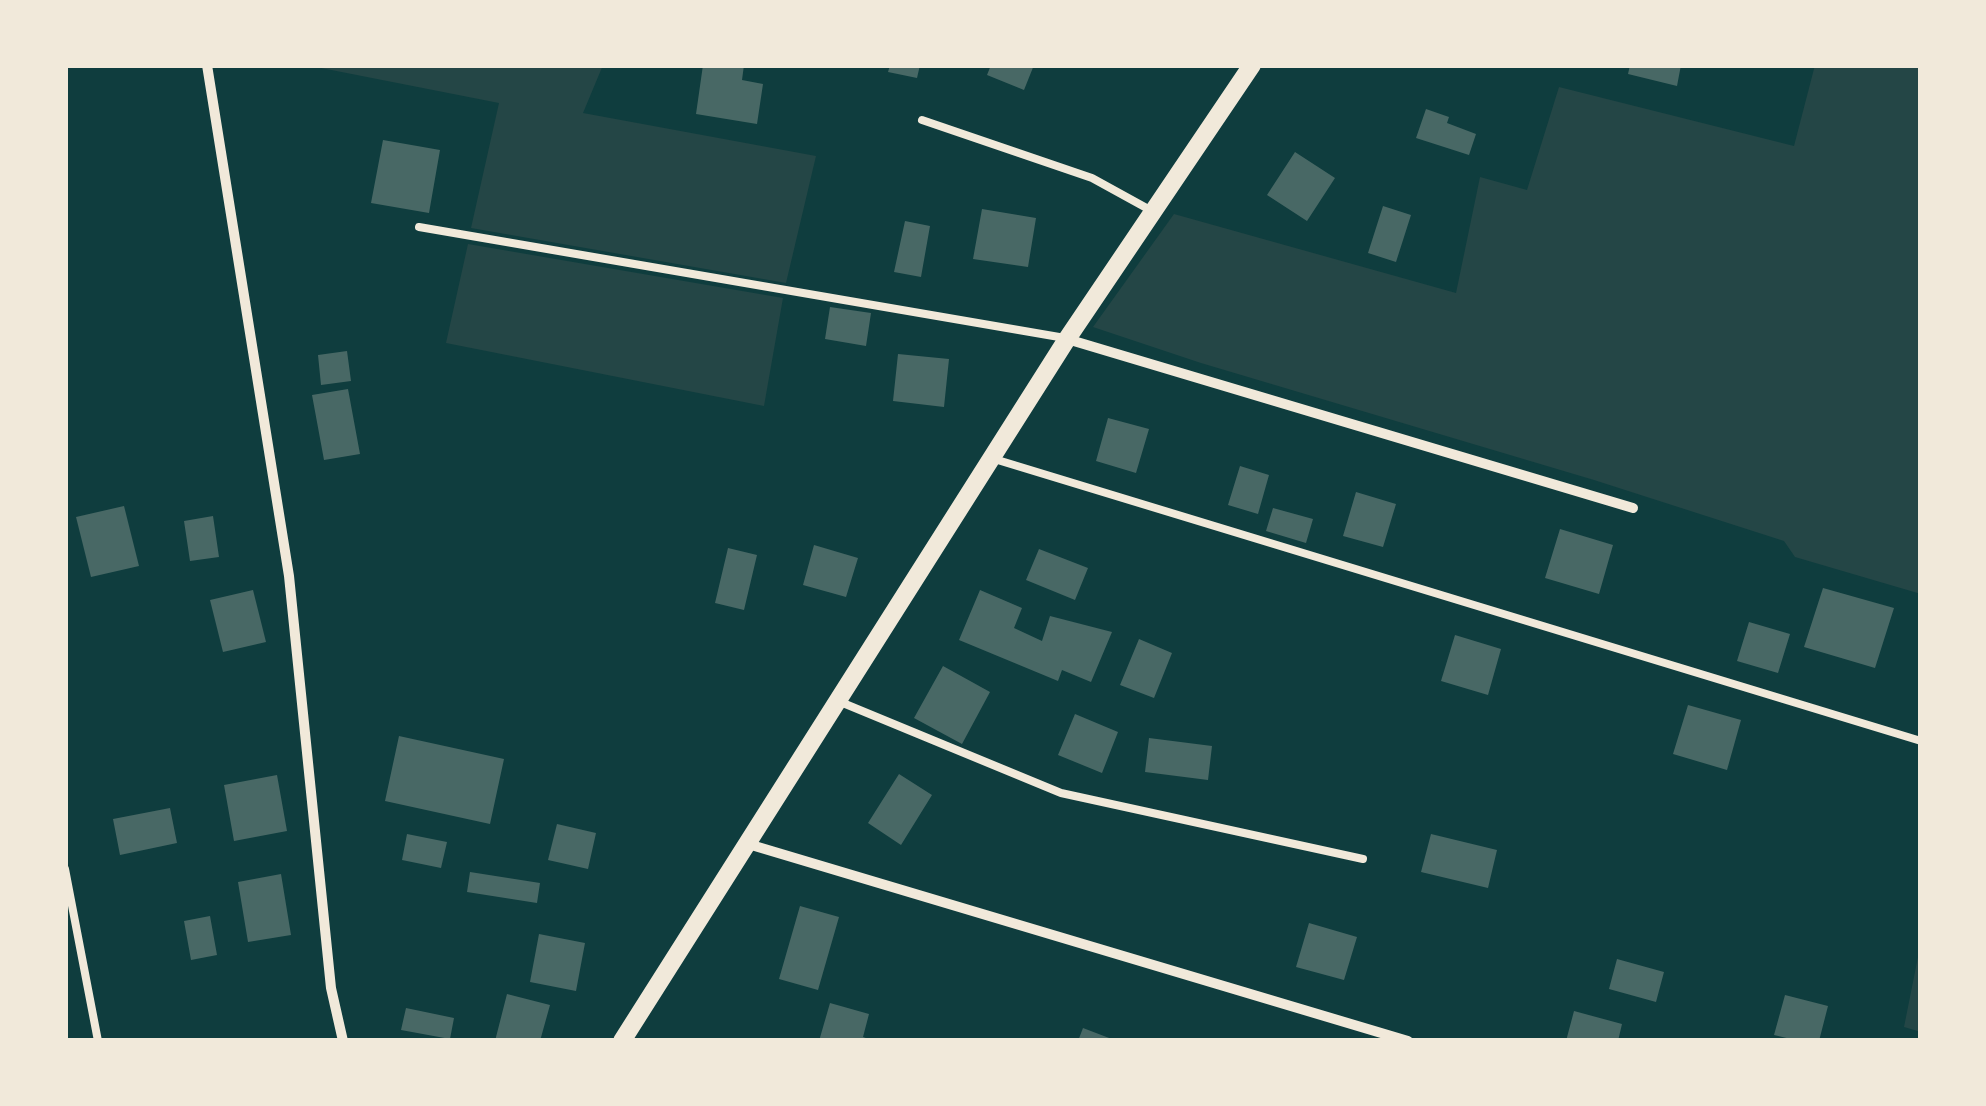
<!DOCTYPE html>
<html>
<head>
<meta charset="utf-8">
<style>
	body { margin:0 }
	#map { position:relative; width:1986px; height:1106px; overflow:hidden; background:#0f3d3e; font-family:Manrope,sans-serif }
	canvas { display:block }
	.frame { position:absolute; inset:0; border:68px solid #f1e9da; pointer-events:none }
</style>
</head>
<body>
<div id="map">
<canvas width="1986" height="1106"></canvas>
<div class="frame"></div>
</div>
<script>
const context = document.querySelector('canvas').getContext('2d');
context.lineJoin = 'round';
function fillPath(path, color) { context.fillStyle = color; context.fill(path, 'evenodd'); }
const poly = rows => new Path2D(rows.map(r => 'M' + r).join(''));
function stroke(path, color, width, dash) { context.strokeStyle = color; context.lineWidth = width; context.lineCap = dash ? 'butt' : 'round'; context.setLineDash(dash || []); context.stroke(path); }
fillPath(poly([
	[306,65,603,65,583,113,816,156,786,283,471,228,499,103],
	[1815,65,1921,65,1921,594,1795,557,1784,541,1594,480,1201,363,1093,327,1174,214,1456,293,1480,177,1527,190,1559,87,1794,146],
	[468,244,783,298,764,406,446,343],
	[1921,942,1921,1032,1904,1027]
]), '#244646');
fillPath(poly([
	[703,65,744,65,742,80,763,84,757,124,696,114],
	[890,65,920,65,917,78,888,72],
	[991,65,1034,65,1024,90,987,75],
	[1630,65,1681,65,1677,86,1628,74],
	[1426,109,1449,117,1447,123,1476,134,1469,155,1416,138],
	[383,140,440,150,429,213,371,203],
	[1295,152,1335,178,1307,221,1267,195],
	[1383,206,1411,215,1396,262,1368,253],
	[982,209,1036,218,1028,267,973,259],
	[905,221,930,226,921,277,894,272],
	[830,307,871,313,866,346,825,339],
	[347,351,351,381,321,385,318,355],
	[898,354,949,359,944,407,893,401],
	[348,389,360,454,324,460,312,395],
	[1108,418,1149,429,1136,473,1096,461],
	[1240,466,1269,475,1258,514,1228,505],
	[1356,492,1396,504,1383,547,1343,536],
	[124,506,139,566,91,577,76,517],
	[1273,508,1313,519,1306,543,1266,531],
	[213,516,219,557,190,561,184,521],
	[1560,529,1613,545,1599,594,1545,578],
	[814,545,858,558,846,597,803,585],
	[728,548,757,555,744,610,715,603],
	[1039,549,1088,568,1075,600,1026,580],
	[1823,588,1894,608,1875,668,1804,647],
	[253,590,266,642,223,652,210,600],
	[980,590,1022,608,1014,628,1042,641,1050,616,1112,632,1091,682,1062,670,1058,681,959,640],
	[1749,622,1790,634,1778,673,1737,661],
	[1455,635,1501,649,1488,695,1441,681],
	[1139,639,1172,653,1154,698,1120,685],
	[943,666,990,692,962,744,914,718],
	[1688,705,1741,720,1727,770,1673,754],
	[1075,714,1118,732,1102,773,1058,755],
	[399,736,504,759,490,824,385,801],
	[1149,738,1212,746,1208,780,1145,772],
	[899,774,932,795,901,845,868,823],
	[277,775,287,831,234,841,224,785],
	[170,808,177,843,120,855,113,819],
	[557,824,596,833,588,869,548,860],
	[407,834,447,842,441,868,402,860],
	[1431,834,1497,850,1488,888,1421,872],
	[470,872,540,883,537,903,467,892],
	[281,874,291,935,248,942,238,882],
	[800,906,839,917,818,990,779,979],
	[210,916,217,955,191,960,184,921],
	[1309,923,1357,937,1344,980,1296,967],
	[539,934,585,943,576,991,530,982],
	[1617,959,1664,972,1656,1002,1609,989],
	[507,994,550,1005,540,1041,495,1041],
	[1785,995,1828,1006,1819,1041,1799,1041,1774,1035],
	[830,1003,869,1014,863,1037,874,1041,819,1041],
	[406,1008,454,1018,450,1039,401,1030],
	[1574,1011,1622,1024,1618,1041,1566,1041],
	[1083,1028,1117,1041,1078,1041]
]), '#486865');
stroke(poly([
	[922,120,1092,178,1152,211],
	[419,227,1065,338],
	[991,458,1921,741],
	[838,701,1061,793,1363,859],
	[65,869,98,1041]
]), '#f1e9da', 8);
stroke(poly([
	[207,65,289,576,331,988,343,1041],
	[1067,339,1633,508],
	[748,844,1408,1041]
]), '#f1e9da', 10);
stroke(poly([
	[622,1041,1067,339,1252,65]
]), '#f1e9da', 18);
</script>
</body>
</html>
